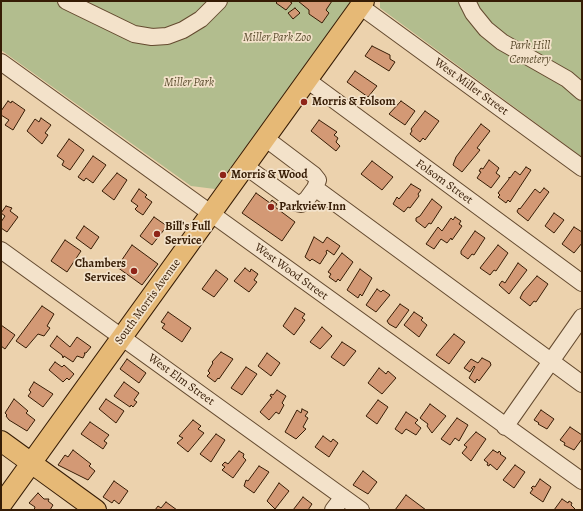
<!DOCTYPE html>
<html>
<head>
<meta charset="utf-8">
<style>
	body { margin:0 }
	#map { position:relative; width:583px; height:511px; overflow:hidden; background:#ecd2ad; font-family:Alegreya,serif }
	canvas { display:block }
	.frame { position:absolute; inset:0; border:2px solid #361c05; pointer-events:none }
</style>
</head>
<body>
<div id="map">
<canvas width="583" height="511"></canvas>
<div class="frame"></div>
</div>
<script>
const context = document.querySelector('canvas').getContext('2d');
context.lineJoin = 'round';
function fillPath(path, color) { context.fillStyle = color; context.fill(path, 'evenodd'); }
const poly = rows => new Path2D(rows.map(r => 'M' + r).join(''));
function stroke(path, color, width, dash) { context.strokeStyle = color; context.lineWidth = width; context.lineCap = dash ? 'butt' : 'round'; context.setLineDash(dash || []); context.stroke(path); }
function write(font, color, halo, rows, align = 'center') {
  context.font = font + ' Alegreya,serif'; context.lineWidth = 3.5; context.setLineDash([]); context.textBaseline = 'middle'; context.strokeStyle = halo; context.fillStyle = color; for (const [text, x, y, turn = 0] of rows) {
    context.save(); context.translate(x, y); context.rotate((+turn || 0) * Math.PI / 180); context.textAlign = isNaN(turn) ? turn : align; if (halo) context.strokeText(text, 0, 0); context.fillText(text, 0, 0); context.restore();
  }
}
fillPath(poly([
	[1,1,351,1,215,189,191,186,1,50],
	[380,1,582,1,582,157,380,8]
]), '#b2bd8e');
const building = poly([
	[278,1,289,1,292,3,286,10,276,3,278,1],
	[298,1,332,1,326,10,329,13,322,23,309,14,309,10,298,1],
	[295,8,300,13,293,19,288,13,295,8],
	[372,46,390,55,390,59,395,62,389,71,365,56,372,46],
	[355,71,377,86,368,97,347,82,355,71],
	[8,101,11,103,12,101,25,110,13,130,5,125,9,120,1,115,1,111,8,101],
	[401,101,415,111,405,125,389,114,401,101],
	[425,111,439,121,425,140,423,138,420,142,410,134,412,131,411,129,425,111],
	[41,118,51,125,45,133,48,135,42,144,27,131,35,119,39,122,41,118],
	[319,120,337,132,334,135,338,138,336,142,340,146,336,151,311,131,319,120],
	[481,124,490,131,477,148,480,150,476,155,462,172,453,165,456,157,481,124],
	[69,139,84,150,70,170,62,165,64,161,57,156,69,139],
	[93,156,106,165,93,183,86,178,84,181,78,177,93,156],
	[489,160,499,168,496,173,500,176,491,188,477,178,481,172,479,171,481,168,483,169,489,160],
	[372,161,393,177,382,190,361,174,372,161],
	[526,167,531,170,510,202,508,200,506,203,498,197,500,195,498,193,509,179,509,177,510,178,515,171,520,175,526,167],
	[117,173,127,180,114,200,102,191,117,173],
	[411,184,421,190,418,194,419,196,410,208,408,207,404,212,393,204,397,197,399,199,411,184],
	[544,188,549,192,528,221,518,213,517,211,519,208,520,209,535,189,540,193,544,188],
	[139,189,147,195,145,197,152,202,143,215,137,211,135,209,138,206,131,201,139,189],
	[256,193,270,203,272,200,277,204,275,207,295,222,282,241,242,213,256,193],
	[432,199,442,207,431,224,429,223,425,228,416,221,416,218,420,216,432,199],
	[6,206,12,208,10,211,18,217,7,232,1,228,1,222,5,216,1,213,6,206],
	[554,213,564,220,554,233,545,226,554,213],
	[154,217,167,226,152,245,140,236,154,217],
	[455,217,461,221,459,224,462,226,452,240,451,238,447,243,441,239,434,249,426,244,438,227,442,231,451,218,453,220,455,217],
	[84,226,99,237,91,249,76,238,84,226],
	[574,227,582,232,582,243,574,253,562,244,574,227],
	[475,231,485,238,474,255,472,254,468,259,461,254,461,251,475,231],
	[314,237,323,243,327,237,340,246,334,255,327,250,326,252,327,253,320,264,312,259,310,261,305,257,314,237],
	[65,240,81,251,67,272,51,261,65,240],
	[132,245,158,264,142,285,117,267,132,245],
	[498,245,508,253,496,271,494,270,490,275,480,268,498,245],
	[342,253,353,262,340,281,338,279,336,282,329,277,331,274,328,272,342,253],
	[518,263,527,270,509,294,499,285,502,281,505,283,518,263],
	[245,268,250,272,251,269,258,274,254,280,257,282,249,292,234,281,245,268],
	[360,269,372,278,362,296,360,294,358,298,347,290,360,269],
	[216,270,228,279,214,297,202,289,216,270],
	[537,276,548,284,536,302,534,301,530,306,520,298,523,292,537,276],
	[377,289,381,292,383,290,390,295,376,312,366,305,377,289],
	[400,304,409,310,396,328,389,324,387,321,400,304],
	[42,306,54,314,47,326,50,328,44,336,38,334,26,348,16,341,42,306],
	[295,308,305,314,302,318,305,320,294,335,283,326,295,308],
	[168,312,191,328,182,342,162,328,165,324,161,322,168,312],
	[414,312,423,318,421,320,427,325,419,337,404,325,414,312],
	[1,325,15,335,5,349,1,346,1,325],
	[322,327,332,336,320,349,310,342,322,327],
	[454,334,465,342,449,364,436,355,454,334],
	[57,336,70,347,77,337,91,347,86,353,84,353,85,354,83,358,77,356,73,362,64,356,63,358,62,355,50,346,57,336],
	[342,342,356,351,344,366,331,357,342,342],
	[221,352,233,359,219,379,218,378,215,382,207,376,210,373,208,371,213,363,212,362,221,352],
	[267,353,280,363,271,376,258,366,267,353],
	[482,358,490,362,491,365,479,381,477,379,475,383,469,378,475,367,474,366,470,372,464,368,471,359,478,363,482,358],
	[127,359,146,373,139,383,120,369,127,359],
	[55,362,62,367,64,365,74,374,69,380,67,378,63,382,49,370,55,362],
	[246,367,257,374,242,395,231,388,246,367],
	[379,368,386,374,388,371,396,378,382,394,368,383,379,368],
	[34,382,53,394,43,407,28,396,31,392,29,390,34,382],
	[124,382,139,393,134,400,137,402,133,407,131,405,130,407,114,396,124,382],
	[277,390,286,396,282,403,284,405,279,414,276,412,269,420,260,412,272,397,270,396,271,394,273,395,277,390],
	[14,399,28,411,26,413,35,420,27,431,9,420,6,416,7,415,5,413,14,399],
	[106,399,124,411,116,423,99,409,106,399],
	[378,400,388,407,377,424,366,416,378,400],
	[430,404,446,416,432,433,427,426,428,424,420,418,430,404],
	[302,409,308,412,305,416,308,418,303,427,306,429,296,439,285,432,297,410,301,413,302,409],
	[541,410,554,419,547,429,538,424,539,423,534,420,541,410],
	[406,412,418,420,415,423,421,428,416,435,406,429,402,434,395,429,406,412],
	[457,418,468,425,459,441,455,438,450,445,441,439,457,418],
	[193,420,201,426,198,429,204,433,188,452,177,443,183,438,179,436,193,420],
	[90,422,109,435,104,441,107,443,103,449,81,434,90,422],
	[570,427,582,435,582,439,574,450,564,445,565,443,560,440,570,427],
	[476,432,486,439,471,461,462,453,467,447,464,445,476,432],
	[216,434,225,440,211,462,200,454,216,434],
	[323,436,331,442,333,439,338,443,329,457,315,447,323,436],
	[73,450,91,464,89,466,95,471,88,480,58,465,65,455,68,457,73,450],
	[493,450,498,453,499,451,501,453,500,454,506,458,497,470,490,464,489,466,487,465,488,463,484,460,493,450],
	[239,451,244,454,243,457,246,460,233,478,222,470,225,467,222,465,225,462,228,464,239,451],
	[515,465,525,472,514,488,503,480,515,465],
	[259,466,269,472,254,493,244,486,246,480,248,481,259,466],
	[363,471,377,482,368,494,353,485,363,471],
	[540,479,551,487,543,502,530,493,533,489,531,488,533,486,535,487,540,479],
	[114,481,128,491,119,504,114,500,112,503,103,497,114,481],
	[279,483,289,491,275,509,267,501,279,483],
	[38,493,44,499,49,499,48,501,53,505,50,510,34,510,35,507,29,503,38,493],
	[406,495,426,510,395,510,406,495],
	[303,497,312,504,308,510,293,510,303,497],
	[562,499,568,503,569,501,572,503,571,505,576,510,554,510,562,499],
	[166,502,177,510,155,510,158,506,161,508,166,502]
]);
fillPath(building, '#d39975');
stroke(building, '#361c05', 1);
const minor = poly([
	[66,1,134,34,152,37,167,36,183,30,201,19,219,1],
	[467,1,473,13,486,29,502,42,567,79,582,92],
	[360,6,582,168],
	[1,62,582,481],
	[307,80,582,283],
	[245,166,296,203,301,204,307,199,315,188,318,180,314,175,265,138],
	[315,188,582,384],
	[1,250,361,510],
	[505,427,582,317],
	[333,510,343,497]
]);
const major = poly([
	[1,441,96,510],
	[1,505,364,1]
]);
stroke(minor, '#644a2f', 18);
stroke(major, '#361c05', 22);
stroke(minor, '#f3e2ca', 16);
stroke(major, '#e6b976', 20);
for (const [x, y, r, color] of [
	[304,102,4,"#8f2418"],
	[223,175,4,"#8f2418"],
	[271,207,4,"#8f2418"],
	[157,234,4,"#8f2418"],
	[134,271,4,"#8f2418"]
]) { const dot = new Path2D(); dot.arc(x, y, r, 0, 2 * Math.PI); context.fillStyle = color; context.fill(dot); stroke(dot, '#f3e2ca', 1.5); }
write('italic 12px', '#5b4c2e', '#f3e2ca', [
	["Miller Park Zoo",277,38],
	["Park Hill",530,46],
	["Cemetery",530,60],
	["Miller Park",189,83]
]);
write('12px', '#361c05', '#f3e2ca', [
	["West Miller Street",471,87,36],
	["Folsom Street",444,182,36],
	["West Wood Street",291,272,36],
	["South Morris Avenue",148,302,-54],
	["West Elm Street",181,380,36]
]);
write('bold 12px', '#361c05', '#f3e2ca', [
	["Morris & Folsom",312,102],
	["Morris & Wood",231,175],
	["Parkview Inn",279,207],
	["Bill's Full",165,227],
	["Service",165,241],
	["Chambers",126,264,"right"],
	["Services",126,278,"right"]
], 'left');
</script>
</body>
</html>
